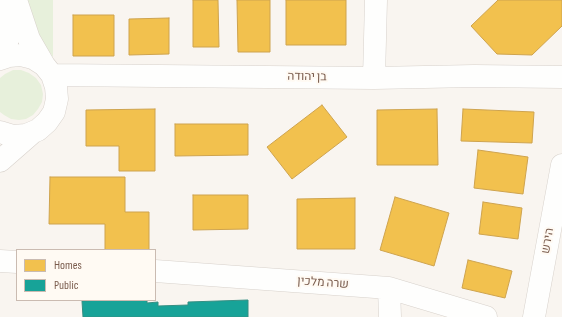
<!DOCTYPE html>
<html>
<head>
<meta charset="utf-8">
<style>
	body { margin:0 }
	#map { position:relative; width:562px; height:317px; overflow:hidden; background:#f9f5f0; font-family:"Sofia Sans Condensed",sans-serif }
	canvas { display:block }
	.legend { position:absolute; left:16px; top:249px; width:140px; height:52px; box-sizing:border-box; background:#fffaf3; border:1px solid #cabbb1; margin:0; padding:5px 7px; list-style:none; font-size:12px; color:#7a5c4d }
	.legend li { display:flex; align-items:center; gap:8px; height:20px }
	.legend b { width:20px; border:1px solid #cabbb1 }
</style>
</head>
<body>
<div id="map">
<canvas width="562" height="317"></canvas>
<ul class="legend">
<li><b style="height:11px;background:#f2c14e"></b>Homes</li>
<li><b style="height:11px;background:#17a398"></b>Public</li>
</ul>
</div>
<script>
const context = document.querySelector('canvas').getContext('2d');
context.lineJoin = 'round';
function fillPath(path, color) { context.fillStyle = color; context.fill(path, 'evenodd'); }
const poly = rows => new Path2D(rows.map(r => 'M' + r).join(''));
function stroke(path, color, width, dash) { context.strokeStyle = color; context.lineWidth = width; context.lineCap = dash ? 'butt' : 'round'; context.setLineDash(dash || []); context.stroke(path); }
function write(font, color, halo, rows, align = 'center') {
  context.font = font + ' "Sofia Sans Condensed",Heebo,sans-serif'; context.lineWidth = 4; context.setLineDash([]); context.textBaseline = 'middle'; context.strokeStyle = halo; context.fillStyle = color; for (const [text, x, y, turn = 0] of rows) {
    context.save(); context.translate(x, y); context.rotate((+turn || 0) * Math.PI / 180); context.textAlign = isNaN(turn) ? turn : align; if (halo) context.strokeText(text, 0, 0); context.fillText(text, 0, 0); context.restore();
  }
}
fillPath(poly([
	[23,0,53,0,53,57,36,32],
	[13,70,21,70,29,73,36,78,41,85,43,94,42,102,38,109,33,115,26,119,19,120,11,119,4,115,0,112,0,78,5,74]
]), '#e7f0db');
const homes = poly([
	[193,0,218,0,219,47,193,47,193,0],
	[237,0,270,0,270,52,238,52,237,0],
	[286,0,346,0,346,45,286,45,286,0],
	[498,0,562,0,562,26,532,55,497,54,471,26,498,0],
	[73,15,114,15,114,56,73,56,73,15],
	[169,18,169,54,129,55,129,19,169,18],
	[322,105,347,137,292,179,267,147,322,105],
	[155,109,155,171,119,171,119,146,86,146,86,110,155,109],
	[437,109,438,165,377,165,377,110,437,109],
	[463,109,534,112,532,143,461,141,463,109],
	[175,124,248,124,248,155,175,156,175,124],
	[478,150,528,157,523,194,474,188,478,150],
	[50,177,125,177,125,212,149,212,149,250,105,250,105,224,49,224,50,177],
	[193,195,248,195,248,229,193,230,193,195],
	[395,197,449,213,434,266,380,250,395,197],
	[355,198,355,249,297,249,297,199,355,198],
	[483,202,522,208,518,239,479,234,483,202],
	[468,260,512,271,505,298,462,288,468,260]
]);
fillPath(homes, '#f2c14e');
stroke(homes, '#cea34e', 1);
const public = poly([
	[103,300,147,300,147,303,158,302,158,306,188,305,188,302,248,300,248,317,83,317,82,301,103,300]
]);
fillPath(public, '#17a398');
stroke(public, '#358e82', 1);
const minor = poly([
	[16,0,29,39,44,65],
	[0,56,4,50,8,39,10,0],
	[0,59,9,56,21,55,33,58,44,65,52,75,56,87,57,99,54,112,47,122,38,130,26,135,13,136,0,132],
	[52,75,374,78,474,76,562,77],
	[374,78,376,0],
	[0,161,32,133],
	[0,261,17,262],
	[155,271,389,288,486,317],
	[389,288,390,317],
	[534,317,562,165]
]);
stroke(minor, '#d7d1cb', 23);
stroke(minor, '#fefefd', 22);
write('12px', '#7a5c4d', '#fffaf3', [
	["בן יהודה",307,77,1],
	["הירש",548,241,-80],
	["שרה מלכין",323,283,4]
]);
</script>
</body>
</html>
